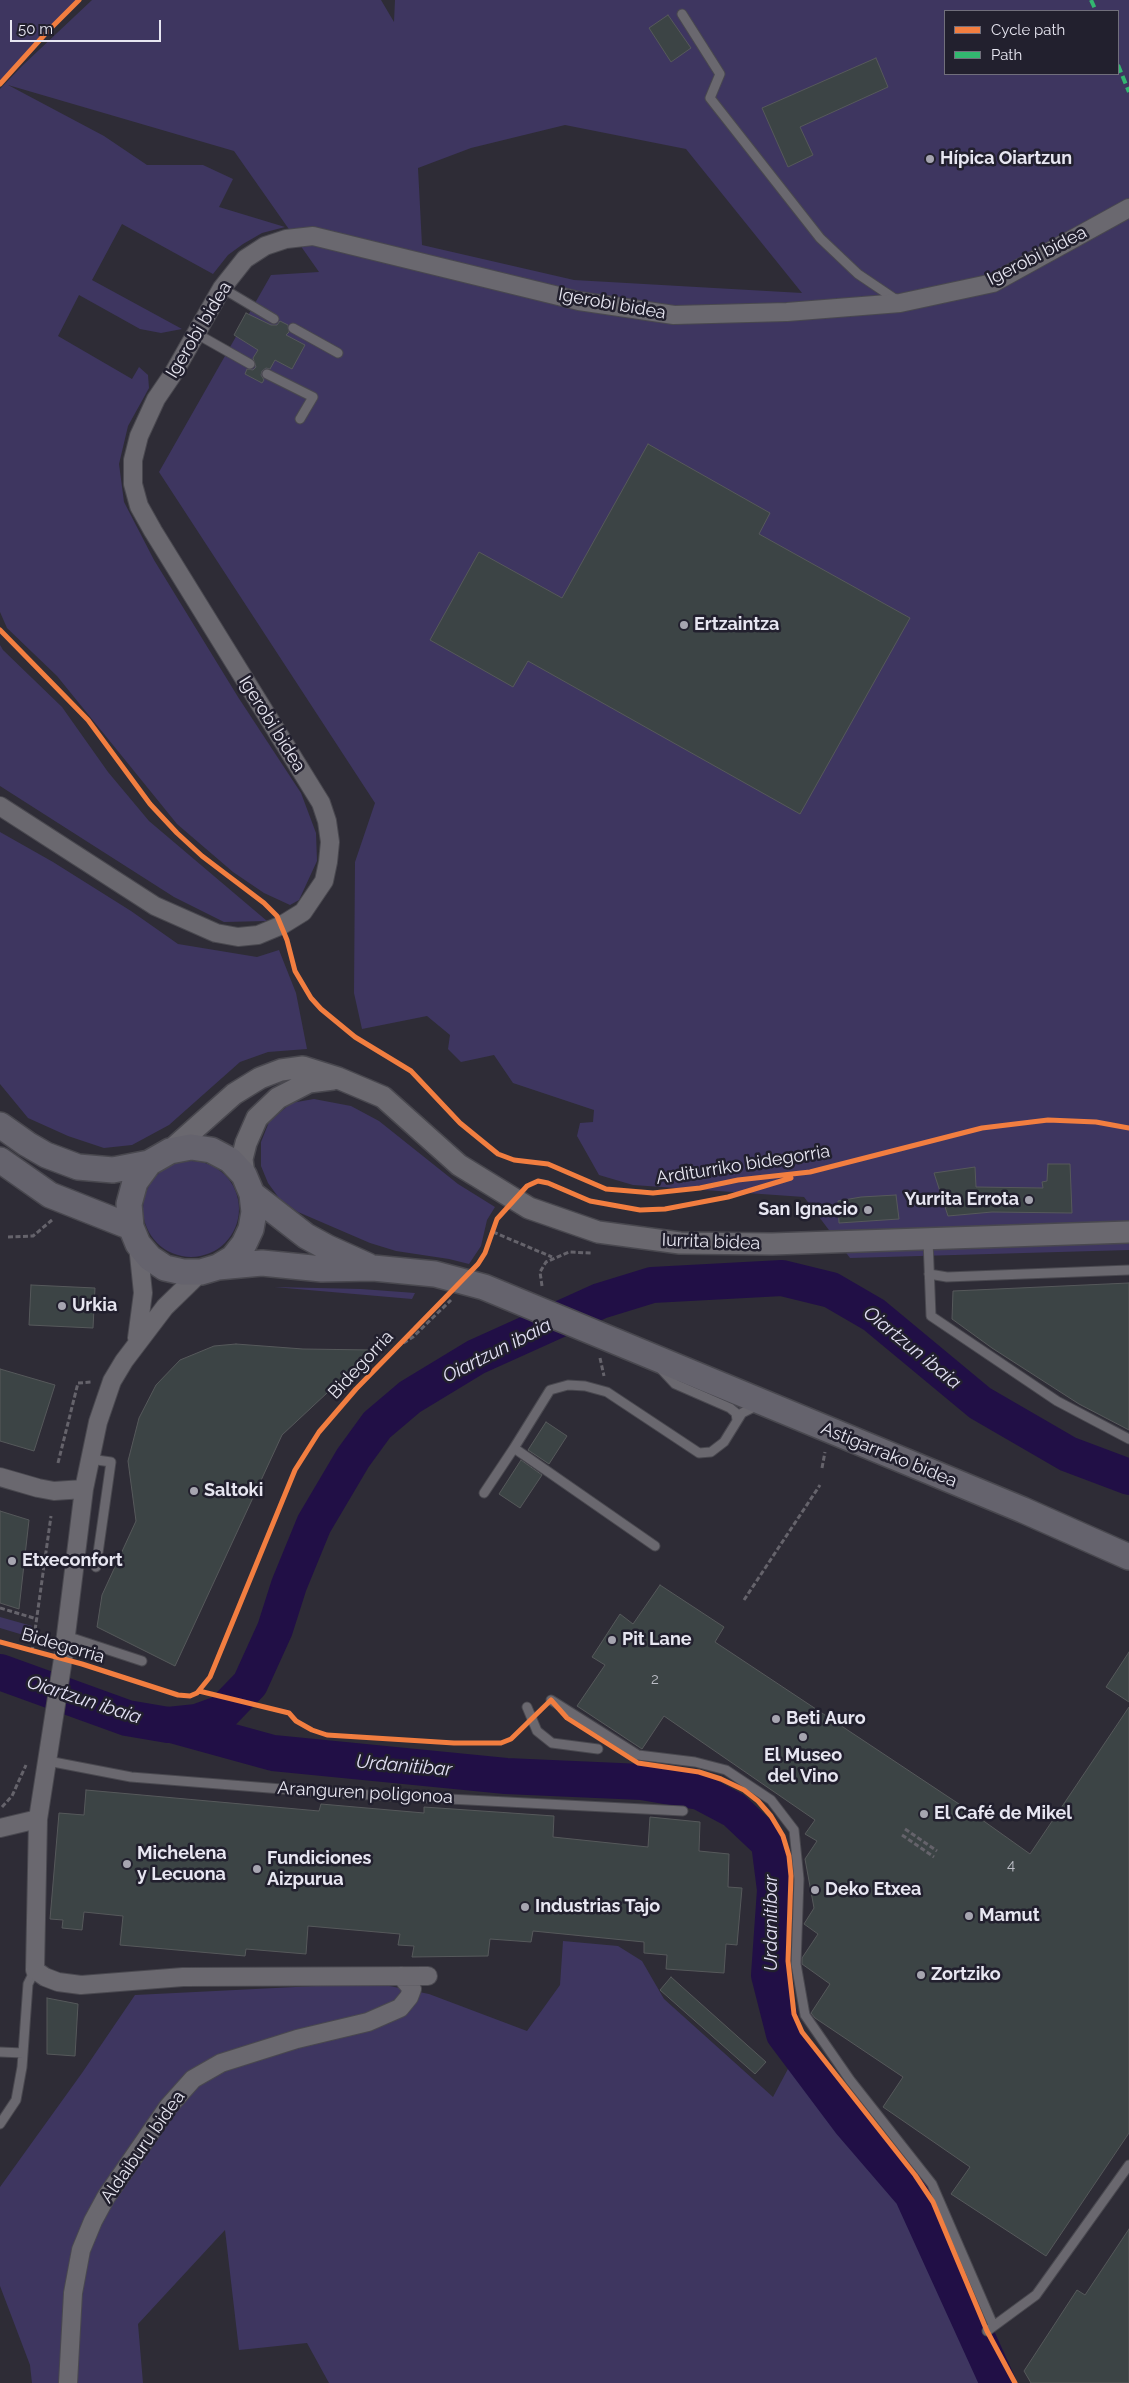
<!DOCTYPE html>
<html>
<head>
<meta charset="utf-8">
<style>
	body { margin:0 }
	#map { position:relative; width:1129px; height:2383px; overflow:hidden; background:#2e2c36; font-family:Raleway,sans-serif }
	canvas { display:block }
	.legend { position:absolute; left:944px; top:10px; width:175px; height:65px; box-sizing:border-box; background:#22202e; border:1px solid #716f7c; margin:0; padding:6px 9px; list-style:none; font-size:15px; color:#e7e6f1 }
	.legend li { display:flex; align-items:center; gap:10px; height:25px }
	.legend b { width:25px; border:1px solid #716f7c }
	.scale { position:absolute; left:10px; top:20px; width:151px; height:22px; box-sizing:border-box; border:2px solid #e7e6f1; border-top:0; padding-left:6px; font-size:15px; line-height:18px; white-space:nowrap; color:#e7e6f1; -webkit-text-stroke:4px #22202e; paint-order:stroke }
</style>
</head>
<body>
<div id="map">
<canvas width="1129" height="2383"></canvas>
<ul class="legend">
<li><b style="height:6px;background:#f27e40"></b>Cycle path</li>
<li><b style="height:6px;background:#33b770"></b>Path</li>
</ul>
<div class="scale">50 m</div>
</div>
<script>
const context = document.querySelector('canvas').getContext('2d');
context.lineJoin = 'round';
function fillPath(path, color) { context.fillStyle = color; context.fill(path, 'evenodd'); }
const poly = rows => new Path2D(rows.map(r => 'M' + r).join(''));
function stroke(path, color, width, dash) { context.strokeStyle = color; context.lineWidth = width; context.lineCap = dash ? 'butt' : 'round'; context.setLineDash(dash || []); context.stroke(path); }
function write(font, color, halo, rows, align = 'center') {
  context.font = font + ' Raleway,sans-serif'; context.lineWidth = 5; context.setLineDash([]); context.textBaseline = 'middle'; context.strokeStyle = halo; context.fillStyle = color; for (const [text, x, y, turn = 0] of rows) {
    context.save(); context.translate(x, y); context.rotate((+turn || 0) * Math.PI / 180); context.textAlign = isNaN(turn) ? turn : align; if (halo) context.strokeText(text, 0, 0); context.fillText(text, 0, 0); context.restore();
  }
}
fillPath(poly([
	[0,0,80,0,0,85],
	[92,0,381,0,394,22,395,0,1129,0,1129,1250,850,1258,804,1197,633,1185,599,1175,577,1136,580,1123,593,1122,594,1110,513,1083,494,1055,461,1062,448,1049,450,1035,427,1016,362,1029,354,993,355,862,375,803,159,472,271,275,319,272,234,151,8,85,104,136,147,165,203,165,233,179,219,207,285,227,262,233,243,244,228,255,213,274,122,224,92,280,182,329,161,333,140,329,79,295,58,336,132,379,139,367,148,375,149,388,128,426,119,464,124,502,154,560,238,697,301,793,316,833,317,861,299,900,290,905,264,893,233,872,177,824,57,676,7,628,0,612,0,89,22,66],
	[945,11,1118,11,1118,74,945,74],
	[565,125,686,149,802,293,574,280,422,245,418,168,471,148],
	[0,645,3,650,62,707,108,772,149,821,267,921,224,922,174,897,0,786],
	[0,832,53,862,131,911,178,944,257,957,279,950,296,993,307,1049,268,1052,240,1062,169,1125,132,1145,104,1148,68,1136,28,1118,0,1084],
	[314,1099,351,1106,379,1121,458,1184,495,1207,487,1220,481,1246,469,1264,449,1259,396,1251,370,1243,298,1212,279,1198,268,1183,261,1166,261,1142,269,1122,291,1103],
	'143 1209a48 48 0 1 1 96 0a48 48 0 1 1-96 0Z',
	[274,1287,361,1289,415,1293,412,1299],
	[0,1617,32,1626,30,1637,0,1628],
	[563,1941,618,1946,642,1961,664,1999,773,2097,789,2067,906,2206,963,2320,1009,2383,329,2383,307,2343,239,2350,225,2230,138,2324,143,2383,32,2383,30,2365,0,2286,0,2187,82,2073,135,1995,375,1983,429,1994,527,2031,560,1985]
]), '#3e3660');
stroke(poly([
	[0,1672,127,1718,168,1725,197,1722,222,1713,250,1684,275,1629,289,1585,314,1524,353,1458,377,1425,410,1397,476,1357,600,1301,652,1285,782,1278,831,1290,874,1315,980,1403,1068,1454,1129,1477],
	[175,1726,273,1753,506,1776,642,1782,700,1792,734,1810,769,1843,775,1890,769,1975,784,2034,850,2122,912,2194,998,2383]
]), '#210f46', 36);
const building = poly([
	[668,15,691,48,671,62,649,28,668,15],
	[876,58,888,87,800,127,813,155,788,167,762,108,876,58],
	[246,313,271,325,277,325,280,321,288,325,289,332,286,335,305,345,292,369,275,360,270,369,266,368,262,371,261,375,264,380,262,383,245,374,247,369,253,370,256,367,253,358,258,350,234,335,246,313],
	[648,444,770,513,759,534,910,618,800,814,528,661,513,687,430,640,479,552,562,598,648,444],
	[1048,1164,1070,1164,1072,1213,992,1212,948,1216,934,1173,975,1167,976,1187,1043,1188,1042,1182,1047,1181,1048,1164],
	[896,1195,899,1219,839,1223,838,1201,861,1197,896,1195],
	[1129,1283,1129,1430,1079,1404,992,1348,952,1319,953,1291,1129,1283],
	[31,1285,95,1288,93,1328,29,1325,31,1285],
	[236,1344,303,1349,373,1350,282,1435,175,1666,97,1627,102,1595,136,1521,128,1461,139,1418,156,1385,180,1360,214,1346,236,1344],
	[0,1369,55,1385,34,1451,0,1441,0,1369],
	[546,1422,567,1436,549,1464,528,1450,546,1422],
	[521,1460,542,1475,520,1508,499,1494,521,1460],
	[0,1511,29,1520,19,1609,0,1603,0,1511],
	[660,1585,724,1627,715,1642,971,1812,1030,1854,1129,1707,1129,2133,1046,2256,951,2194,970,2167,883,2107,903,2077,815,2018,811,2013,830,1984,802,1964,802,1958,818,1934,804,1924,814,1908,805,1859,817,1841,805,1834,815,1820,664,1716,642,1749,577,1706,605,1665,592,1657,620,1614,633,1624,660,1585],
	[1129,1652,1129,1702,1106,1687,1129,1652],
	[86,1790,319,1811,321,1804,424,1813,424,1807,554,1816,553,1837,648,1847,650,1817,700,1822,699,1851,729,1854,728,1887,742,1888,737,1945,726,1944,724,1973,666,1969,667,1955,644,1953,644,1942,533,1931,531,1942,490,1939,488,1956,412,1957,414,1946,398,1945,400,1934,308,1926,306,1954,246,1949,245,1956,120,1945,123,1916,84,1912,82,1930,62,1928,63,1920,50,1919,59,1813,84,1815,86,1790],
	[671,1977,766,2062,755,2074,660,1990,671,1977],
	[47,1998,78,2004,75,2056,47,2054,47,1998],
	[1129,2229,1129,2383,1031,2383,1024,2371,1077,2290,1085,2295,1129,2229]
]);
fillPath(building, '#3c4445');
stroke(building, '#56595b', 1);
const service = poly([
	[682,14,720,74,710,98,820,238,858,274,898,301],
	[222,288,274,319],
	[293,328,338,353],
	[197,334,250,364],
	[267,374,313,397,300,419],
	[928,1240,931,1316,1057,1401,1129,1439],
	[929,1274,947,1277,1129,1270],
	[661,1369,675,1384,730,1408,736,1413,737,1420],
	[90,1459,111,1462,96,1567],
	[484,1493,514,1448],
	[655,1546,514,1448,550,1390,568,1385,585,1386,607,1392,699,1453,711,1452,724,1442,742,1413,758,1405],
	[66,1636,142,1661],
	[551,1700,638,1755,695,1762,726,1770,771,1800,794,1830,799,1879,796,1964,805,2015,850,2080,932,2184,993,2325],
	[527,1707,537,1731,552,1743,598,1749],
	[48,1761,131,1777,332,1793,683,1811],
	[0,2052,23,2053],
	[0,2124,16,2100,22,2067,28,1984,35,1970],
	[987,2331,1036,2295,1129,2165]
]);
const minor = poly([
	[0,806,155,906,216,933,238,937,258,935,282,925,303,912,324,881,328,862,330,842,327,821,321,803,153,531,139,506,133,484,133,460,139,436,156,399,173,374,222,288,245,259,265,246,286,239,313,236,579,301,674,315,787,312,900,303,993,283,1129,208],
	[201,1272,165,1307,124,1361,112,1381,98,1422,84,1489,63,1659,38,1819,35,1970,45,1977,58,1982,81,1985,183,1977,428,1976],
	[137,1338,143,1293,138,1245],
	[0,1477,38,1488,54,1491,84,1489],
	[0,1828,38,1819],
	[68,2383,73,2293,81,2250,93,2221,106,2197,168,2107,193,2079,221,2063,297,2039,368,2022,400,2008,409,1997,412,1989,401,1976]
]);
const tertiary = poly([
	[170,1151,234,1094,260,1078,281,1070,303,1067,338,1078,383,1097,459,1165,529,1208,598,1232,680,1243,772,1244,1129,1232],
	[244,1175,242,1159,246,1143,257,1118,278,1098,309,1082,333,1079]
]);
const secondary = poly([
	[0,1125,27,1144,46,1155,78,1167,113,1170,149,1163],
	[0,1160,50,1195,131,1227,138,1244,150,1258,165,1268,183,1272,201,1272,218,1267,233,1258,244,1244,251,1229,254,1212,252,1194,244,1175,230,1160,211,1150,191,1147,170,1151,149,1163,135,1182,129,1204,131,1227],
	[252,1194,306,1236,328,1248,368,1266],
	[218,1267,262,1263,322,1269,373,1268,435,1274,484,1287,1023,1510,1129,1557]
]);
stroke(service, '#49484f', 11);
stroke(minor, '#49484f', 20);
stroke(tertiary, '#49484f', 24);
stroke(secondary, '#49484f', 28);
stroke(poly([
	[493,1232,552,1257],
	[8,1237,33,1236,52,1220],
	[542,1286,540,1272,546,1262,569,1252,591,1253],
	[397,1347,413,1337,451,1300],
	[600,1358,604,1376],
	[58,1463,78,1383,92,1382],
	[822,1468,825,1452],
	[744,1600,820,1485],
	[0,1608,37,1619],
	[32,1652,51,1516],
	[2,1807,12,1796,26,1765],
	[905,1829,937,1851],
	[902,1835,934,1857]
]), '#65636b', 3, [5, 2.5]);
stroke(service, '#6a686f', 9);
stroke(minor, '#6a686f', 18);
stroke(tertiary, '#6a686f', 21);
stroke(secondary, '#65636d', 25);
stroke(poly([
	[1091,0,1096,11],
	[1118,65,1129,92]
]), '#33b770', 4, [8, 4]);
stroke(poly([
	[0,84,47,32,79,0],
	[0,630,88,720,150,804,177,833,202,856,264,903,277,916,287,940,295,971,311,998,321,1009,355,1037,411,1071,460,1123,498,1154,514,1160,548,1164,606,1189,653,1193,700,1188,738,1180,810,1172,982,1128,1048,1120,1096,1122,1129,1128],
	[0,1642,82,1664,178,1695,190,1696,197,1693,210,1677,295,1470,319,1432,356,1389,478,1264,485,1253,497,1219,527,1186,538,1181,548,1183,590,1201,640,1210,665,1209,728,1197,791,1178],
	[199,1691,289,1713,296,1721,312,1730,327,1735,454,1743,501,1743,511,1739,551,1700,567,1718,638,1763,699,1772,721,1779,744,1790,758,1801,771,1816,783,1836,789,1856,791,1876,788,1961,794,2014,802,2032,915,2175,933,2202,987,2331,1015,2383]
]), '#f27e40', 5);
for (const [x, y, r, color] of [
	[930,159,5,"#a6a5b0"],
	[684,625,5,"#a6a5b0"],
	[1029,1200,5,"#a6a5b0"],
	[868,1210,5,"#a6a5b0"],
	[62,1306,5,"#a6a5b0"],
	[194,1491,5,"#a6a5b0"],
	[12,1561,5,"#a6a5b0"],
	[612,1640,5,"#a6a5b0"],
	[776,1719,5,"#a6a5b0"],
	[803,1737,5,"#a6a5b0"],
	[924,1814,5,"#a6a5b0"],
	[127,1864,5,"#a6a5b0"],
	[257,1869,5,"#a6a5b0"],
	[815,1890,5,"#a6a5b0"],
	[525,1907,5,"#a6a5b0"],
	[969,1916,5,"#a6a5b0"],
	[921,1975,5,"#a6a5b0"]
]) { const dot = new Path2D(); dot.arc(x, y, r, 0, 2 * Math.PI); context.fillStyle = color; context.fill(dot); stroke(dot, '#22202e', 2); }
write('15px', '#bcbec6', null, [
	["2",655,1679],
	["4",1011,1865]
]);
write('bold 18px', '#e7e6f1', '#22202e', [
	["Hípica Oiartzun",940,159],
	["Ertzaintza",694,625],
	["Yurrita Errota",1019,1200,"right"],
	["San Ignacio",858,1210,"right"],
	["Urkia",72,1306],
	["Saltoki",204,1491],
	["Etxeconfort",22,1561],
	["Pit Lane",622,1640],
	["Beti Auro",786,1719],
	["El Museo",803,1756,"center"],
	["del Vino",803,1777,"center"],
	["El Café de Mikel",934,1814],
	["Michelena",137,1854],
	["y Lecuona",137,1875],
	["Fundiciones",267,1859],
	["Aizpurua",267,1880],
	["Deko Etxea",825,1890],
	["Industrias Tajo",535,1907],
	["Mamut",979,1916],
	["Zortziko",931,1975]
], 'left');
write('18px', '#e7e6f1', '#22202e', [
	["Igerobi bidea",1037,256,-27],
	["Igerobi bidea",612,304,10],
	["Igerobi bidea",199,330,-59],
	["Igerobi bidea",272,724,58],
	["Arditurriko bidegorria",743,1165,-9],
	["Iurrita bidea",711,1242,2],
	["Bidegorria",361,1365,-47],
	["Astigarrako bidea",889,1455,22],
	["Bidegorria",63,1646,16],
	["Aranguren poligonoa",365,1793,3],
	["Aldaiburu bidea",143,2147,-55]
]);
write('italic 19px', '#e3e1f5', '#22202e', [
	["Oiartzun ibaia",912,1348,39],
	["Oiartzun ibaia",497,1351,-27],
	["Oiartzun ibaia",84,1700,18],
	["Urdanitibar",404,1766,5],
	["Urdanitibar",771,1923,-90]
]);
</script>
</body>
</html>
